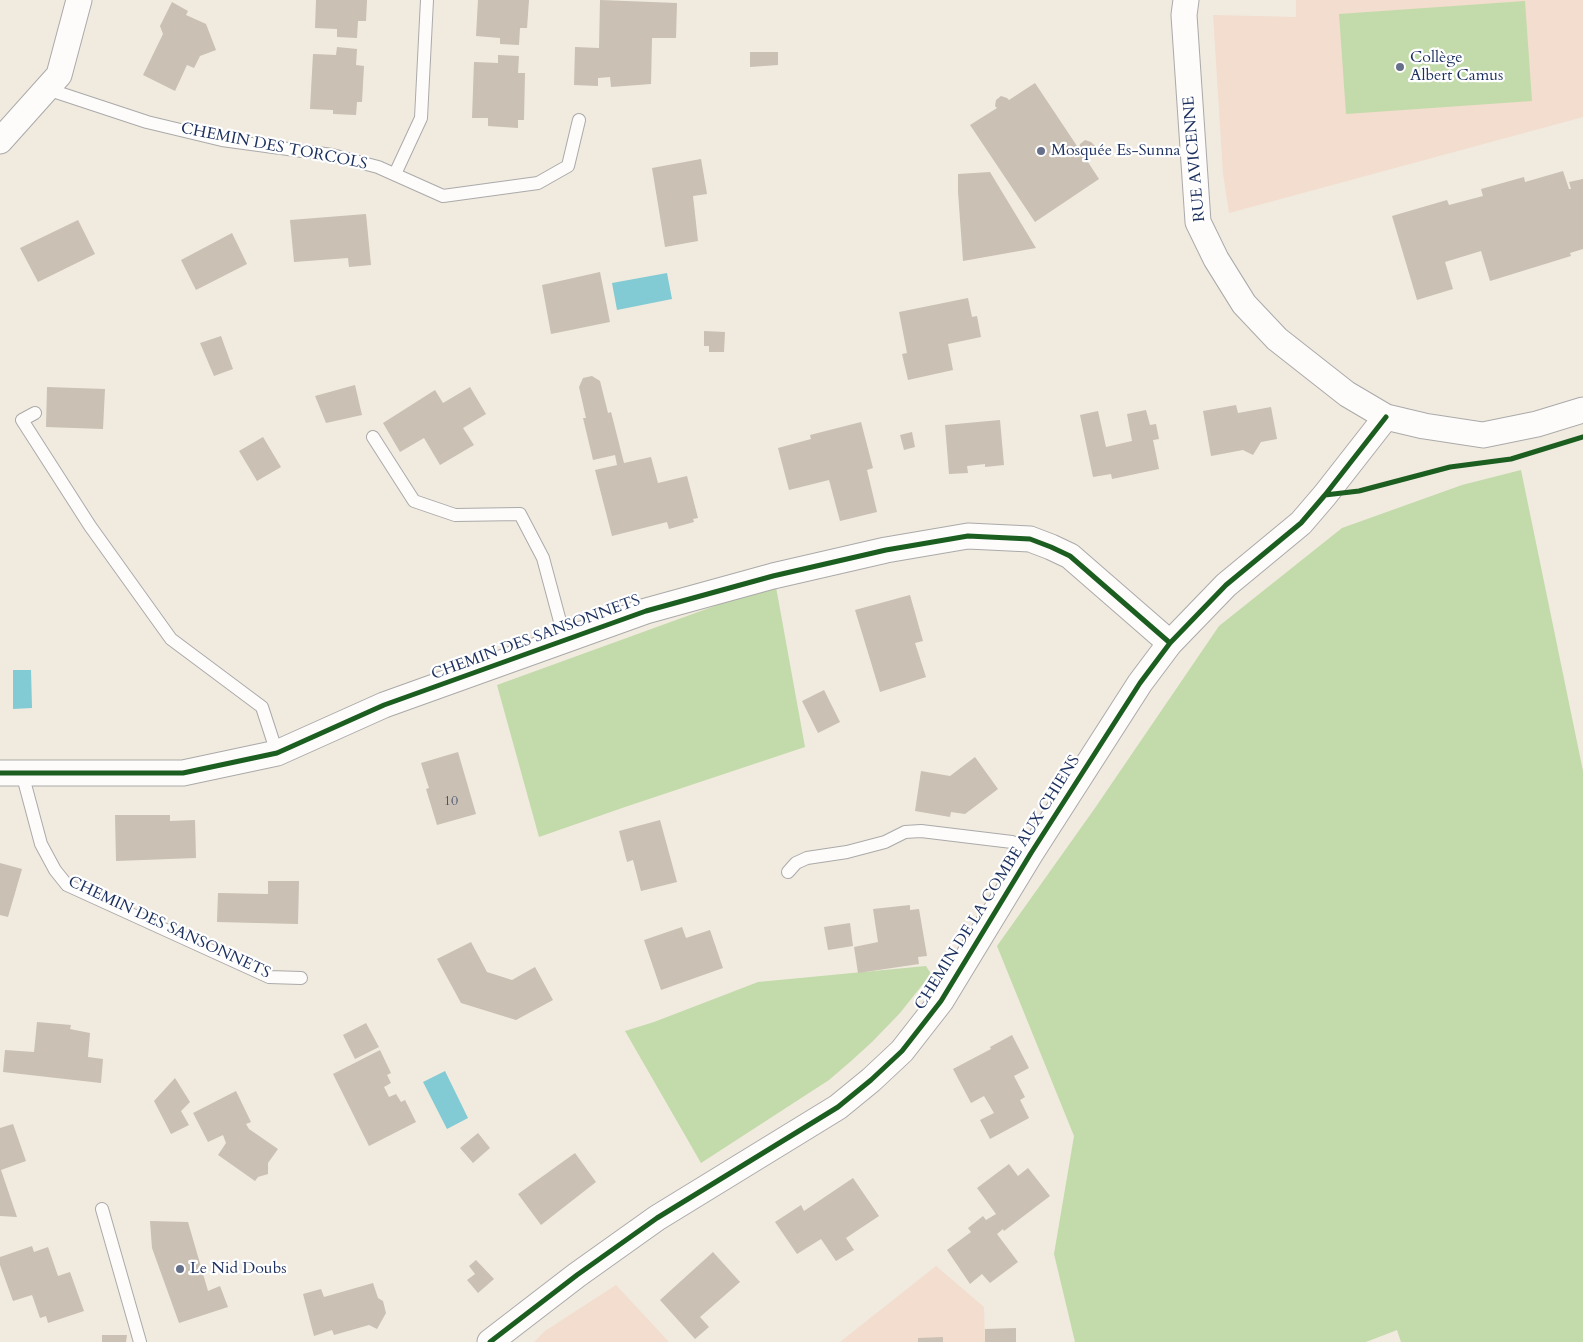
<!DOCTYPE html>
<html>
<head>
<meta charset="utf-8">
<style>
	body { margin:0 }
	canvas { display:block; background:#f0eadf }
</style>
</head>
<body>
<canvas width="1583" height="1342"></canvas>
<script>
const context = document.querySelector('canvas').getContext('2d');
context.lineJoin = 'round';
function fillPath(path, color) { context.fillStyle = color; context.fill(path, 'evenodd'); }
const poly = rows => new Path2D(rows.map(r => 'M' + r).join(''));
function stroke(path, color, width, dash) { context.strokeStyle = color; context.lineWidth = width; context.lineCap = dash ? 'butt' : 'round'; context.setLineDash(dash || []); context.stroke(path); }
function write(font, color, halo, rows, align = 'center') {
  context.font = font + ' Cardo,serif'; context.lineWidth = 4.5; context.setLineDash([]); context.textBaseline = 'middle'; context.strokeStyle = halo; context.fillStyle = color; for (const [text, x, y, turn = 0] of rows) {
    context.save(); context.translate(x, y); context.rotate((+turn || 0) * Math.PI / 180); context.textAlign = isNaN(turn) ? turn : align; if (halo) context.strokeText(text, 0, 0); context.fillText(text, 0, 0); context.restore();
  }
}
fillPath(poly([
	[1296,0,1583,0,1583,117,1229,213,1223,173,1213,15,1296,17],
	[936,1266,984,1307,985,1342,840,1342],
	[616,1285,669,1342,534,1342,545,1331]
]), '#f3ddce');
fillPath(poly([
	[1525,1,1532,101,1346,114,1339,14],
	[1521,470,1583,771,1583,1342,1401,1342,1397,1330,1366,1342,1075,1342,1054,1254,1074,1136,997,946,1095,808,1219,626,1342,528,1462,485],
	[767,587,776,587,805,747,625,807,539,837,497,685],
	[926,966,931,974,900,1013,872,1042,850,1062,829,1080,701,1163,625,1031,654,1022,758,982]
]), '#c3dbaa');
fillPath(poly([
	[667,273,672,299,617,310,612,283],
	[13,670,31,670,32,708,13,709],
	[445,1071,468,1118,447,1129,423,1082]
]), '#82cbd4');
fillPath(poly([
	[316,0,367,0,366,21,358,21,357,38,337,37,337,29,315,28],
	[478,0,529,0,527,28,520,28,519,45,500,44,500,38,476,36],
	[600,0,677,3,676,38,652,38,651,84,611,87,610,77,598,78,598,86,574,85,575,47,599,48],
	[172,2,188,11,186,15,206,24,216,50,200,56,194,68,187,65,175,91,143,75,163,34,160,26],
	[337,47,357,49,356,65,364,66,362,102,357,102,356,115,333,114,333,110,310,109,313,54,336,55],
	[750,52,778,52,778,65,750,67],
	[498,55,519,56,518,73,525,73,524,120,518,120,518,128,488,126,488,118,472,118,474,62,498,63],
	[1035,83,1079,149,1080,144,1085,140,1091,142,1095,146,1093,153,1089,156,1084,156,1099,179,1035,222,970,125,997,108,995,106,996,100,1001,96,1007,98,1009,100],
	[701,159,707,194,693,196,698,241,665,247,652,168],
	[1563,171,1569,189,1571,189,1569,182,1583,179,1583,249,1570,253,1571,256,1490,281,1481,251,1445,262,1453,289,1417,300,1392,216,1447,200,1449,205,1483,196,1481,189,1524,177,1525,182],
	[990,172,1036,248,963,261,958,192,958,174],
	[366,214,371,265,349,267,348,258,294,262,290,220],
	[78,220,95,254,38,282,20,248],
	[232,233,247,264,196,290,181,260],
	[600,272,610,322,551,334,542,285],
	[968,298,972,317,977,316,981,337,948,344,953,370,908,380,902,354,907,353,899,312],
	[704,331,725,332,724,352,709,352,709,346,704,346],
	[221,336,233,369,214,376,200,343],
	[592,376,600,381,608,413,611,412,624,463,651,457,658,483,687,476,698,518,693,519,694,522,669,529,667,522,612,536,595,470,617,465,615,455,593,460,583,418,586,418,579,387,583,378],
	[355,385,362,415,326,423,315,396],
	[47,387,105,389,103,429,46,427],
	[470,387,486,414,463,428,474,445,440,465,424,438,400,452,383,423,435,390,443,403],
	[1236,405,1238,413,1271,407,1277,439,1261,442,1253,455,1243,450,1211,456,1203,411],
	[1146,410,1150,425,1156,424,1159,439,1153,440,1159,469,1112,479,1111,474,1093,477,1080,415,1098,411,1106,447,1132,441,1127,414],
	[1000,420,1004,465,985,467,985,464,967,466,968,473,949,474,945,425],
	[861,422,873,468,867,470,877,512,840,521,829,480,789,490,778,448,811,439,810,435],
	[912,432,915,447,904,450,900,435],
	[263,437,281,467,257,481,239,451],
	[910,595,923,641,915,643,926,677,880,692,855,610],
	[824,690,840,722,818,733,802,701],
	[458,752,476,814,437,825,426,789,429,788,421,763],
	[975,757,998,789,965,814,951,812,950,817,915,811,921,771,950,776],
	[115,815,170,815,170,821,195,820,196,858,116,861],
	[660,820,677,882,641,891,633,860,627,862,619,831],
	[0,863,22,869,8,917,0,915],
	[268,881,299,881,298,924,217,922,218,893,268,894],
	[910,905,910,910,919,909,927,956,918,957,919,964,858,973,854,947,878,942,873,909],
	[850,923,853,946,828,950,824,927],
	[682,927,686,938,710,930,723,968,661,990,644,940],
	[471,942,487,972,512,980,535,967,553,1000,516,1020,461,1003,437,959],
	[37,1022,71,1025,70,1029,90,1033,88,1057,103,1059,101,1083,3,1072,5,1050,34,1052],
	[366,1023,379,1047,355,1059,343,1035],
	[1012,1035,1029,1068,1014,1076,1025,1097,1020,1100,1029,1118,990,1139,980,1120,994,1113,984,1096,971,1103,953,1069,991,1049,990,1047],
	[380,1050,391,1073,387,1075,391,1083,384,1087,389,1097,396,1094,401,1102,405,1100,416,1122,369,1146,333,1074],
	[175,1078,190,1102,181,1111,189,1125,171,1134,154,1101],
	[236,1091,251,1122,246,1124,249,1129,278,1149,268,1163,268,1174,258,1177,255,1181,218,1155,226,1143,223,1135,208,1142,193,1113],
	[13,1124,26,1161,1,1170,17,1217,0,1216,0,1128],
	[478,1133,490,1148,473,1163,460,1148],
	[575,1153,596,1182,541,1225,518,1194],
	[1009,1164,1018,1176,1028,1168,1050,1196,1004,1231,1003,1229,997,1234,1018,1262,990,1283,982,1274,970,1284,947,1250,971,1232,968,1228,983,1216,986,1220,996,1214,977,1188],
	[853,1178,879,1216,846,1238,854,1250,836,1261,821,1239,797,1254,775,1222,801,1205,804,1211],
	[150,1221,188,1222,208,1291,220,1286,228,1307,179,1323,152,1248],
	[32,1246,34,1252,48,1247,58,1276,70,1272,84,1311,48,1323,46,1316,40,1318,32,1295,13,1301,0,1265,0,1257],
	[713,1252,740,1282,700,1317,709,1327,695,1339,660,1300],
	[476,1260,494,1279,478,1293,467,1280,475,1274,469,1266],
	[373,1283,378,1298,383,1301,386,1313,377,1329,369,1325,334,1335,332,1330,314,1336,303,1294,321,1289,324,1297],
	[1016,1328,1016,1342,985,1342,985,1329],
	[102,1335,127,1335,126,1342,102,1342],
	[943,1337,943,1342,918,1342,918,1338]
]), '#cac0b3');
const service = poly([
	[47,89,147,122,222,140,332,155,378,167,443,196,538,183,568,166,579,120],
	[395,174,421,118,427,0],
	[35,413,22,420,90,526,171,639,262,707,277,753],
	[373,437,414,501,455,515,520,514,543,558,565,640],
	[22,773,41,844,55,870,67,885,269,977,301,978],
	[788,872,796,863,807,858,847,852,885,842,905,832,921,831,1012,842,1031,853],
	[102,1209,140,1342]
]);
const minor = poly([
	[1186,0,1184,15,1198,222,1216,259,1244,304,1277,339,1347,394,1386,417,1424,426,1483,435,1537,424,1583,410],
	[0,141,59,75,79,0],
	[0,773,183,773,277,753,384,705,646,611,773,576,886,550,968,536,1030,539,1051,547,1070,556,1170,643],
	[490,1342,577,1275,657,1218,838,1107,871,1080,902,1051,941,1001,1031,853,1140,683,1170,643,1226,585,1301,523,1325,495,1386,417]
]);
stroke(service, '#abaaaa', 14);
stroke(minor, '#abaaaa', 27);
stroke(service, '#fdfcfa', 12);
stroke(minor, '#fdfcfa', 25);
stroke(poly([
	[1325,495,1359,491,1450,467,1511,459,1583,437],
	[0,773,183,773,277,753,384,705,646,611,773,576,886,550,968,536,1030,539,1051,547,1070,556,1170,643],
	[490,1342,577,1275,657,1218,838,1107,871,1080,902,1051,941,1001,1031,853,1140,683,1170,643,1226,585,1301,523,1325,495,1386,417]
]), '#1b5e20', 5);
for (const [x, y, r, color] of [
	[1400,67,5,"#66708b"],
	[1041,151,5,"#66708b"],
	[180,1269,5,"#66708b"]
]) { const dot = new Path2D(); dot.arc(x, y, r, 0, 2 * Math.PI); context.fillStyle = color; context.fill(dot); stroke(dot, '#fff', 2); }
write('14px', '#475373', null, [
	["10",451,802]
]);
write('16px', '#1b2f5e', '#fff', [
	["Collège",1410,58],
	["Albert Camus",1410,76],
	["Mosquée Es-Sunna",1051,151],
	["Le Nid Doubs",190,1269]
], 'left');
write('16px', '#1b2f5e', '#fff', [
	["CHEMIN DES TORCOLS",274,147,11],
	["RUE AVICENNE",1195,159,-95],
	["CHEMIN DES SANSONNETS",536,638,-20],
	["CHEMIN DE LA COMBE AUX CHIENS",998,883,-58],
	["CHEMIN DES SANSONNETS",169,928,25]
]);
</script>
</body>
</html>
